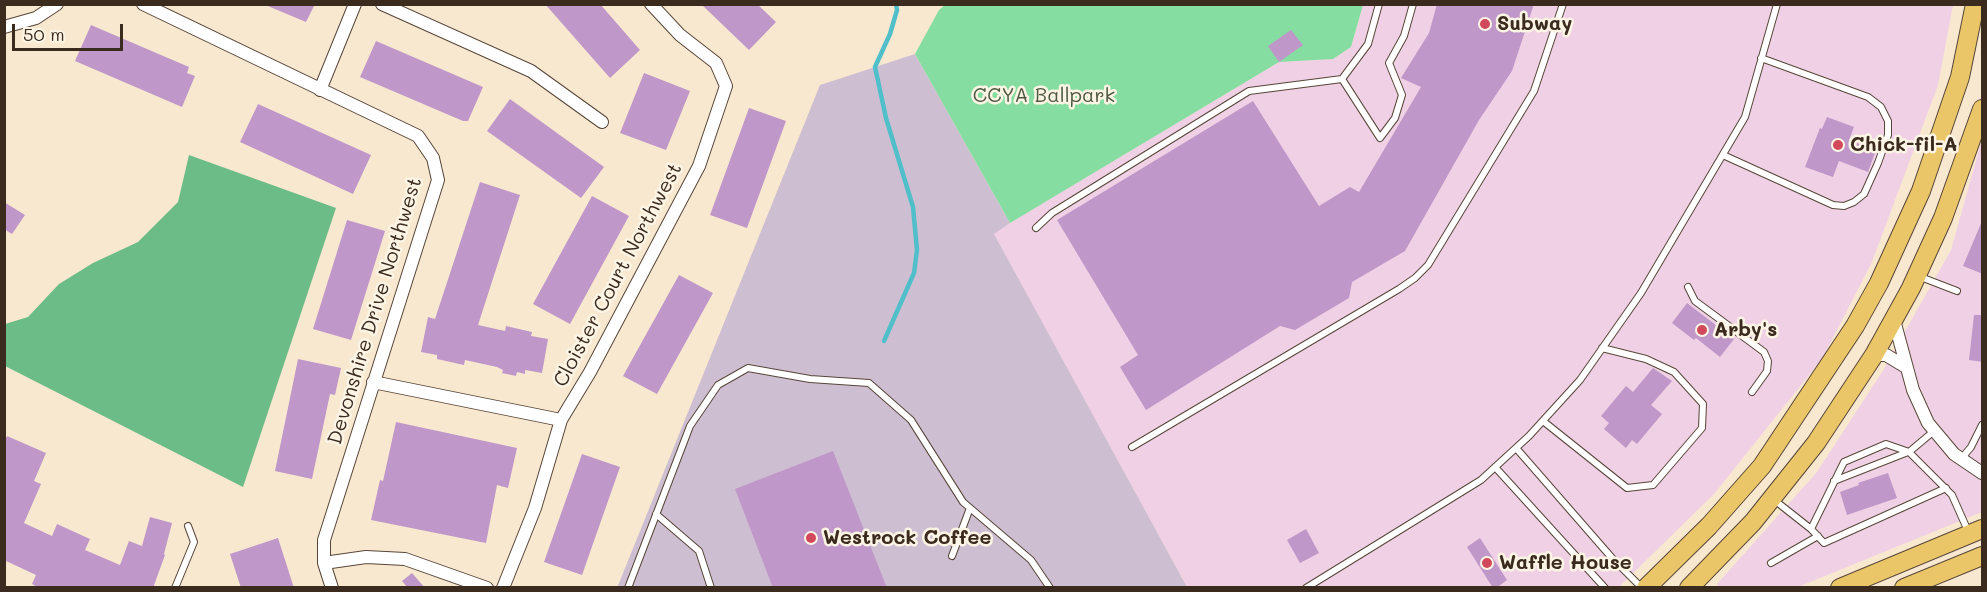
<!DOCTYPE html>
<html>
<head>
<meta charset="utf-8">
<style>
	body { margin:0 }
	#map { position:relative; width:1987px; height:592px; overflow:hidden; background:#f8e8d0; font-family:Mali,sans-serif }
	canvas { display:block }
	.frame { position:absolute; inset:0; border:6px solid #3b2a1e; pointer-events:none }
	.scale { position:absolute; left:12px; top:24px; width:111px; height:27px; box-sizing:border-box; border:3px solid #3b2a1e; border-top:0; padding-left:8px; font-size:18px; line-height:21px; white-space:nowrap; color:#3b2a1e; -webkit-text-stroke:4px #fcf5e5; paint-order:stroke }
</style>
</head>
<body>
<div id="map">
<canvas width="1987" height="592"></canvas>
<div class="frame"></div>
<div class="scale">50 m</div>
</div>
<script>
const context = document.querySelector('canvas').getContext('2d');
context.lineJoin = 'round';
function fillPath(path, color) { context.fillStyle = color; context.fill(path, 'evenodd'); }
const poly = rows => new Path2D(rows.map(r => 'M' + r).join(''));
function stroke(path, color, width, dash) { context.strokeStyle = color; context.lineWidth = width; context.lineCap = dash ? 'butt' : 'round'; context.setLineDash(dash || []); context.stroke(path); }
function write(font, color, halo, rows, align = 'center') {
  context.font = font + ' Mali,sans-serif'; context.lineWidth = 5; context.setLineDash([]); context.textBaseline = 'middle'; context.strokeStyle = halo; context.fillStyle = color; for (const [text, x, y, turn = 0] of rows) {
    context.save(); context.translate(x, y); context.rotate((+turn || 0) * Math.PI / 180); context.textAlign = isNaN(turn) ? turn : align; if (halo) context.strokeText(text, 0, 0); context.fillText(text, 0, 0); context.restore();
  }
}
fillPath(poly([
	[1363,5,1953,5,1938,85,1872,262,1822,359,1714,494,1619,587,1187,587,993,233,1279,62,1333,59,1351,47],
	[1982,139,1982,512,1798,587,1718,587,1717,584,1817,472,1882,372,1951,250]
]), '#f0d0e4');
fillPath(poly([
	[915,54,1010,223,994,234,1187,587,617,588,820,85]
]), '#cebed1');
fillPath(poly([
	[945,5,1363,5,1351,47,1333,59,1279,62,1010,223,915,54,939,10]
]), '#86dda1');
fillPath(poly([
	[189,155,336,208,243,487,5,366,5,324,28,317,59,284,93,263,138,242,178,202]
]), '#6cbc87');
stroke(poly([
	[884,341,914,273,917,250,913,207,886,118,875,67,890,34,897,10,896,4]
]), '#51bfca', 4.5);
fillPath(poly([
	[263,4,315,4,306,22],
	[545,4,600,4,640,50,610,78],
	[701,4,757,4,776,22,749,50],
	[1437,4,1534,4,1512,71,1479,120,1405,251,1352,282,1349,298,1295,330,1280,326,1146,410,1120,367,1138,355,1057,220,1253,101,1319,206,1350,187,1359,192,1421,87,1401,78,1429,33],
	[91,25,189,67,187,73,195,76,182,107,75,61],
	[1291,30,1303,45,1279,62,1268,46],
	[376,41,483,87,468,121,463,121,360,77],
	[644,73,690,91,666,150,620,133],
	[510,99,604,167,581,198,487,131],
	[258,104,371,155,353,194,240,142],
	[749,108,786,121,747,228,710,215],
	[1827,117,1854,127,1849,140,1876,150,1868,172,1839,161,1833,177,1805,167,1820,128,1822,129],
	[480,182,520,195,478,325,505,331,506,326,532,332,531,336,548,339,542,373,525,370,525,374,517,372,516,376,502,373,503,370,497,367,465,360,464,365,437,359,437,355,421,352,428,317,435,319],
	[592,196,629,216,570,324,533,304],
	[4,202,25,215,12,234,4,229],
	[347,220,385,231,351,340,313,329],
	[1982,221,1983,221,1983,274,1963,266],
	[679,275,713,293,657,394,623,376],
	[1687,303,1734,339,1720,357,1696,338,1694,340,1672,323],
	[1974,315,1983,315,1983,362,1969,360],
	[298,359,341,368,335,395,330,394,312,479,275,471],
	[1653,368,1672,381,1651,405,1662,414,1637,444,1632,440,1626,448,1604,429,1609,423,1601,416,1626,386,1633,392],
	[396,422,517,448,508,488,497,485,486,543,371,520,380,480,383,481],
	[7,436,46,453,34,481,41,484,24,523,52,536,57,524,90,539,85,550,120,565,129,541,142,546,150,517,172,523,164,554,165,555,153,588,39,588,32,584,36,575,4,560,4,443],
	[833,451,887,588,773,588,735,489],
	[582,454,620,467,582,575,544,562],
	[1888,473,1897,498,1847,515,1840,492,1859,485,1858,483],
	[1306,529,1319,553,1300,563,1287,540],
	[278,538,294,588,241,588,230,554],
	[1480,538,1507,580,1496,588,1493,588,1467,547],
	[412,573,425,588,408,588,402,581]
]), '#c097c9');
const service = poly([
	[1379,4,1368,44,1342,79,1380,138,1395,118,1402,95,1389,63,1404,36,1413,4],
	[1723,155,1833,205,1844,206,1854,202,1864,194,1878,163,1888,135,1888,121,1881,107,1868,97,1761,58],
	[1036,228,1052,213,1249,91,1342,79],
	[1918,276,1957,291],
	[1688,287,1695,301,1764,352,1768,361,1767,371,1752,392],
	[1543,421,1627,488,1653,485,1702,428,1703,404,1674,372,1646,359,1602,348],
	[1934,431,1909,452,1952,495,1968,531],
	[1132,447,1399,289,1415,278,1428,265,1534,91,1563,4],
	[1516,448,1612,558,1642,588],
	[1961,459,1971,447,1982,425],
	[1495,467,1605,588],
	[1834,481,1908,452],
	[1773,499,1811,529,1824,543,1946,488],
	[656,514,699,551,711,588],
	[1811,529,1844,462,1886,444,1909,452],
	[952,556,970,508],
	[1771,563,1818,536],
	[175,588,194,542,188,526],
	[628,588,690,426,718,385,748,368,810,379,869,383,911,420,963,502,1031,560,1050,588],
	[1306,588,1481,480,1529,436,1580,380,1641,293,1745,117,1777,4]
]);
const minor = poly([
	[143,4,418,136,433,158,438,180,324,540,324,563,332,588],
	[382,4,531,71,602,122],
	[4,27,36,18,57,4],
	[320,90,355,4],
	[1894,320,1913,390,1928,423,1954,454,1982,473],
	[1874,355,1886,355,1906,367],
	[373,382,561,420],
	[324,563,366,557,405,559,487,588],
	[503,588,535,508,561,420,590,372,699,166,726,86,716,63,680,35,651,4]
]);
const primary = poly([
	[1646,588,1709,526,1762,466,1855,326,1879,283,1921,191,1960,77,1975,4],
	[1689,588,1753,522,1816,443,1874,355,1911,288,1943,218,1982,109],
	[1840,588,1982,529],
	[1904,588,1982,556]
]);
stroke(service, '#574639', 8);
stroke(minor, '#574639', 14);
stroke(primary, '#574639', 20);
stroke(service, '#fff', 6);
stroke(minor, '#fff', 12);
stroke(primary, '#ebc669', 18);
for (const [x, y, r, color] of [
	[1485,24,6,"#d1495b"],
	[1838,145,6,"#d1495b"],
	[1702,330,6,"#d1495b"],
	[811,538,6,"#d1495b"],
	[1487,563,6,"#d1495b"]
]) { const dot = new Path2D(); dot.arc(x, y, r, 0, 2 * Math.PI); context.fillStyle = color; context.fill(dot); stroke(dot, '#fcf5e5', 2); }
write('bold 20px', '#3b2a1e', '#fcf5e5', [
	["Subway",1497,24],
	["Chick-fil-A",1850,145],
	["Arby's",1714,330],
	["Westrock Coffee",823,538],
	["Waffle House",1499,563]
], 'left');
write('20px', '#4e573f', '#fcf5e5', [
	["CCYA Ballpark",1044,96]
]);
write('20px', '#3b2a1e', '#fcf5e5', [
	["Cloister Court Northwest",618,275,-62],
	["Devonshire Drive Northwest",375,311,-73]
]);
</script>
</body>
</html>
